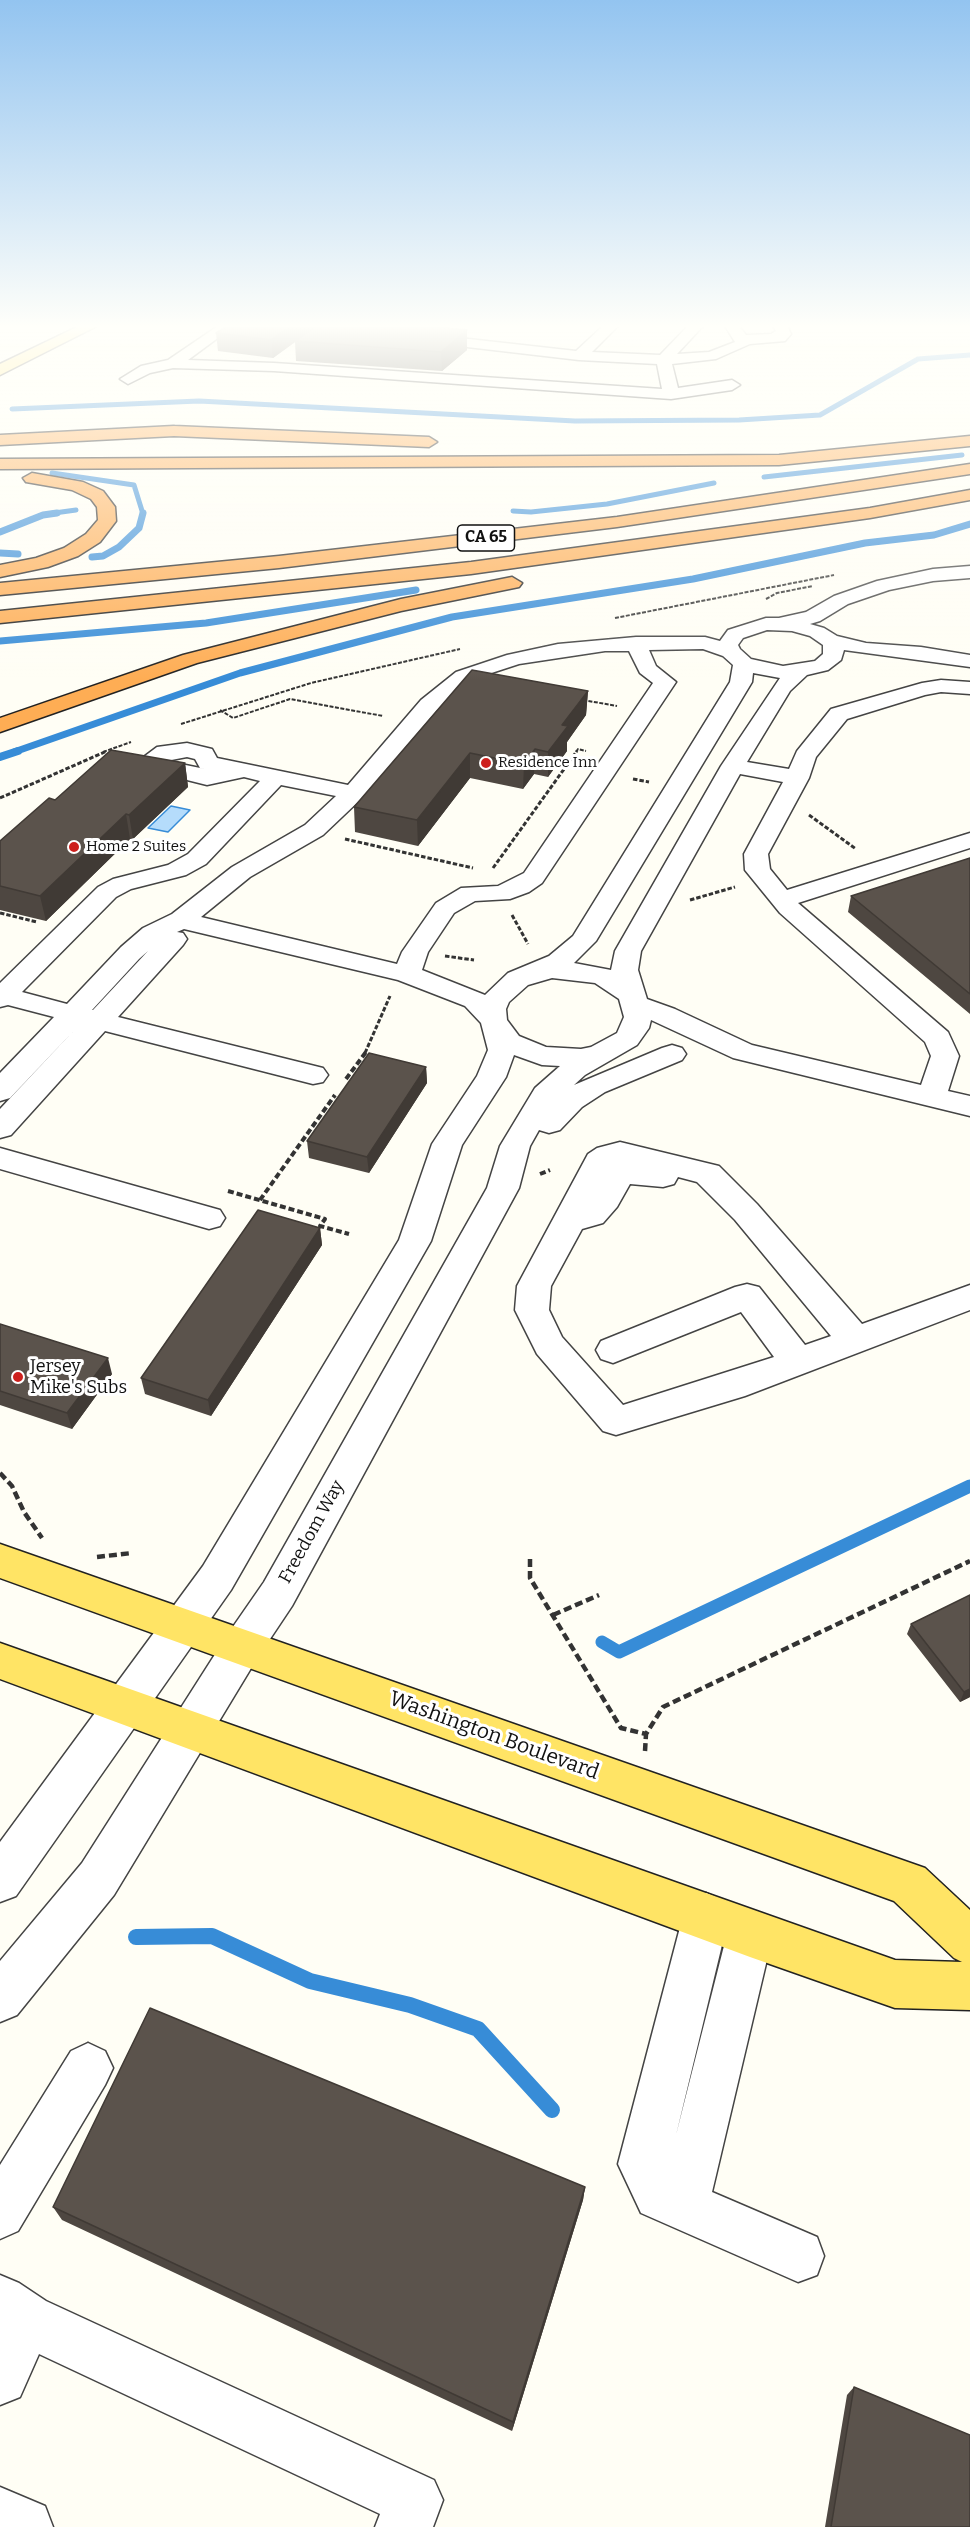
<!DOCTYPE html>
<html>
<head>
<meta charset="utf-8">
<style>
	body { margin:0 }
	canvas { display:block; background:#fffef5 }
</style>
</head>
<body>
<canvas width="970" height="2527"></canvas>
<script>
const context = document.querySelector('canvas').getContext('2d');
context.lineJoin = 'round';
function fillPath(path, color) { context.fillStyle = color; context.fill(path, 'evenodd'); }
const poly = rows => new Path2D(rows.map(r => 'M' + r).join(''));
function stroke(path, color, width, dash) { context.strokeStyle = color; context.lineWidth = width; context.lineCap = dash ? 'butt' : 'round'; context.setLineDash(dash || []); context.stroke(path); }
function write(font, color, halo, rows, align = 'center') {
  context.font = font + ' Bitter,serif'; context.lineWidth = 6; context.setLineDash([]); context.textBaseline = 'middle'; context.strokeStyle = halo; context.fillStyle = color; for (const [text, x, y, turn = 0] of rows) {
    context.save(); context.translate(x, y); context.rotate((+turn || 0) * Math.PI / 180); context.textAlign = isNaN(turn) ? turn : align; if (halo) context.strokeText(text, 0, 0); context.fillText(text, 0, 0); context.restore();
  }
}
const water = poly([
	[171,806,190,810,168,832,148,828,171,806]
]);
fillPath(water, '#b5dcfb');
stroke(water, '#378cd7', 1.5);
stroke(poly([
	[12,409,199,401,575,421,739,420,820,415,918,359,970,355],
	[52,473,134,485,143,514],
	[764,477,962,455],
	[513,511,531,512,607,504,714,483],
	[47,514,76,510]
]), '#378cd7', 5);
stroke(poly([
	[0,532,43,515,57,513],
	[0,553,18,554],
	[92,557,103,556,119,547,139,528,143,513],
	[0,641,206,623,416,590],
	[14,752,240,673,452,617,693,579,865,543,934,535,970,524]
]), '#378cd7', 7);
stroke(poly([
	[0,757,18,751]
]), '#378cd7', 8);
stroke(poly([
	[602,1642,619,1652,970,1486]
]), '#378cd7', 13);
stroke(poly([
	[136,1937,212,1936,310,1981,410,2005,478,2029,552,2110]
]), '#378cd7', 16);
const minor = poly([
	[218,326,234,326,188,360,274,363,662,389,657,364,579,360,424,342,417,338,424,334,576,351,603,326,618,326,592,352,660,355,688,326,703,326,677,354,709,352,735,342,725,326,739,326,746,335,771,334,776,331,773,326,787,326,791,334,785,341,750,344,716,359,672,364,678,388,732,380,740,385,732,390,671,399,274,371,173,368,150,373,128,384,120,379,141,366,168,360,218,326],
	[970,566,970,578,933,581,889,590,848,604,820,621,810,624,824,628,837,636,866,643,921,647,970,655,970,667,844,650,841,660,828,670,807,675,790,691,747,762,789,769,797,751,831,709,922,683,941,680,970,682,970,694,941,692,925,695,847,719,816,757,809,778,768,854,770,869,787,890,970,833,970,848,798,903,948,1032,959,1056,948,1091,970,1096,970,1116,733,1058,651,1020,649,1028,637,1045,585,1075,574,1085,662,1048,672,1045,682,1048,686,1054,682,1060,605,1092,582,1107,560,1130,549,1133,539,1130,530,1146,519,1188,292,1606,256,1660,114,1895,17,2015,0,2022,0,1961,82,1863,228,1634,264,1582,487,1188,500,1146,535,1088,560,1066,542,1065,514,1055,506,1077,462,1145,431,1241,231,1590,16,1896,0,1902,0,1842,203,1566,399,1240,432,1144,477,1076,488,1050,481,1023,465,1006,398,980,184,929,177,932,183,933,187,939,183,945,118,1017,323,1068,328,1075,323,1082,313,1084,105,1031,11,1135,0,1138,0,1109,80,1024,10,1098,0,1101,0,1073,54,1017,8,1005,0,1007,0,983,98,887,113,879,168,865,188,854,260,781,244,777,207,785,143,769,140,764,141,759,157,747,187,743,212,749,217,758,348,785,421,700,456,672,507,655,558,644,636,637,705,637,720,641,728,630,766,618,779,618,806,612,834,596,877,581,933,569,970,566],
	[767,630,792,631,810,636,823,645,823,654,815,661,783,666,751,659,740,649,738,645,743,638,767,630],
	[703,649,723,656,733,665,730,682,573,936,549,956,508,973,485,995,422,970,428,952,454,913,475,901,510,899,529,892,542,883,676,682,656,666,649,650,703,649],
	[605,651,629,651,640,673,653,683,524,873,498,886,461,888,436,903,402,952,397,964,201,917,250,877,323,835,362,798,437,710,470,680,519,664,605,651],
	[753,673,780,678,721,766,615,951,611,970,574,963,596,941,752,682,753,673],
	[187,757,195,759,200,768,210,770,166,761,187,757],
	[740,774,783,782,744,854,745,870,780,913,925,1042,931,1056,921,1085,752,1045,675,1009,647,999,638,970,641,951,740,774],
	[281,785,336,796,305,825,232,867,172,914,143,928,121,947,67,1004,22,992,116,897,131,889,186,875,206,864,281,785],
	[148,951,93,1010,92,1010,139,959,148,951],
	[552,978,595,983,619,999,624,1017,617,1033,591,1047,581,1049,546,1047,519,1036,507,1020,506,1009,509,1002,528,985,552,978],
	[620,1142,719,1166,757,1204,862,1324,970,1285,970,1310,745,1396,616,1435,603,1431,537,1354,515,1310,517,1286,588,1154,597,1148,620,1142],
	[678,1177,697,1182,735,1220,831,1336,805,1345,759,1287,747,1284,735,1287,601,1341,596,1350,601,1359,613,1363,741,1312,774,1357,623,1405,562,1337,549,1310,551,1286,582,1229,603,1223,617,1207,630,1184,663,1187,674,1184,678,1177],
	[0,1148,220,1210,225,1218,220,1226,209,1229,0,1169,0,1148],
	[706,1893,722,1900,729,1916,676,2135,727,1934,734,1918,750,1911,766,1918,773,1934,712,2192,817,2237,824,2256,817,2275,798,2282,641,2213,618,2164,683,1916,690,1900,706,1893],
	[88,2043,105,2051,113,2068,105,2085,18,2231,0,2239,0,2165,71,2051,88,2043],
	[0,2275,19,2283,46,2301,434,2480,443,2500,433,2527,375,2527,380,2514,39,2354,20,2397,0,2405,0,2275],
	[0,2487,45,2506,53,2527,0,2527,0,2487]
]);
const major = poly([
	[79,326,97,326,0,375,0,364,79,326],
	[0,1544,925,1868,970,1910,970,2010,895,2008,750,1957,0,1679,0,1643,895,1960,962,1962,954,1958,894,1901,0,1578,0,1544]
]);
const highway = poly([
	[174,426,429,437,437,442,429,447,174,436,0,445,0,435,174,426],
	[970,436,970,446,779,465,0,469,0,459,779,455,970,436],
	[970,464,970,474,617,527,279,568,0,595,0,583,279,556,617,517,970,464],
	[32,473,83,482,103,491,115,507,116,521,100,542,78,556,48,567,0,577,0,565,36,558,64,548,86,534,98,520,97,507,91,499,72,490,26,482,23,478,32,473],
	[970,490,970,500,870,518,471,574,0,623,0,611,471,562,870,508,970,490],
	[512,577,522,583,519,587,401,611,197,663,0,732,0,718,183,655,401,599,512,577]
]);
stroke(minor, '#444', 3);
stroke(major, '#222', 3);
stroke(highway, '#222', 3);
stroke(poly([
	[766,599,777,593,813,586],
	[615,618,834,575],
	[583,700,617,706],
	[220,710,233,718,290,699,383,716],
	[181,724,311,683,460,649],
	[103,752,131,742],
	[576,752,578,749,586,751]
]), '#333', 2, [4, 1.5]);
stroke(poly([
	[633,779,649,782],
	[0,798,107,751],
	[809,815,856,849],
	[345,839,473,868],
	[493,868,577,751],
	[690,900,735,887],
	[0,913,37,922],
	[512,915,528,944],
	[445,956,474,960],
	[365,1053,390,996]
]), '#333', 3, [4.5, 2]);
stroke(poly([
	[346,1079,366,1052],
	[540,1174,550,1170],
	[228,1191,325,1219,320,1226,349,1234],
	[260,1200,335,1095]
]), '#333', 4, [6, 3]);
stroke(poly([
	[0,1473,12,1486,24,1512,42,1538],
	[97,1557,132,1553],
	[530,1559,530,1578,621,1728,646,1734],
	[553,1615,599,1595],
	[645,1751,646,1734,663,1707,970,1561]
]), '#333', 4.5, [8, 4]);
fillPath(minor, '#fff');
fillPath(major, '#ffe465');
fillPath(highway, '#fead54');
fillPath(poly([
	[467,330,467,350,442,371,296,361,295,342,273,358,218,351,216,333],
	[588,691,586,715,567,742,567,751,548,777,534,774,523,789,470,778,418,846,355,832,354,807],
	[185,763,188,787,133,839,130,839,46,921,0,910,0,841,55,800],
	[970,858,970,1014,848,912,851,896],
	[426,1067,427,1083,369,1173,309,1158,307,1141],
	[320,1228,322,1245,211,1416,145,1394,141,1378],
	[0,1324,112,1374,72,1429,0,1405],
	[970,1595,970,1697,960,1702,907,1634,911,1624],
	[585,2187,583,2200,512,2431,62,2220,53,2207],
	[854,2387,970,2527,825,2527,847,2395]
]), '#4e4741');
fillPath(poly([
	[291,326,318,326,295,341,295,342,273,358,271,340],
	[467,330,467,350,442,371,441,352],
	[588,691,586,715,567,742,567,751,548,777,548,752,562,725],
	[535,749,534,774,523,789,524,764],
	[470,753,470,778,418,846,417,820],
	[185,763,188,787,133,839,129,815],
	[126,814,130,839,46,921,40,896],
	[426,1067,427,1083,369,1173,367,1157],
	[320,1228,322,1245,211,1416,208,1400],
	[108,1358,112,1374,72,1429,67,1413],
	[970,1689,970,1697,960,1702,964,1692],
	[585,2187,583,2200,512,2431,513,2422]
]), '#403a35');
const building = poly([
	[227,326,291,326,271,340,216,333,227,326],
	[317,326,426,326,467,330,441,352,295,341,317,326],
	[472,670,588,691,562,725,568,726,548,752,535,749,524,764,470,753,417,820,354,807,472,670],
	[111,750,185,763,129,815,126,814,40,896,0,886,0,841,49,798,55,800,111,750],
	[970,858,970,994,851,896,970,858],
	[369,1053,426,1067,367,1157,307,1141,369,1053],
	[258,1210,320,1228,208,1400,141,1378,258,1210],
	[0,1324,108,1358,67,1413,0,1391,0,1324],
	[970,1595,970,1689,964,1692,911,1624,970,1595],
	[150,2008,585,2187,513,2422,53,2207,150,2008],
	[854,2387,970,2435,970,2527,831,2527,854,2387]
]);
fillPath(building, '#5b534c');
stroke(building, '#403a35', 1.5);
const sky = context.createLinearGradient(0, 0, 0, 680);
sky.addColorStop(0, '#93c4f0');
sky.addColorStop(0.48, '#fffffa');
sky.addColorStop(1, '#fffffa00');
context.fillStyle = sky;
context.fillRect(0, 0, 970, 680);
for (const [x, y, r, color] of [
	[486,763,6,"#cd201d"],
	[74,847,6,"#cd201d"],
	[18,1377,6,"#cd201d"]
]) { const dot = new Path2D(); dot.arc(x, y, r, 0, 2 * Math.PI); context.fillStyle = color; context.fill(dot); stroke(dot, '#fff', 2); }
write('15px', '#111', '#fff', [
	["Residence Inn",498,763],
	["Home 2 Suites",86,847]
], 'left');
for (const [x, y, w] of [
	[486,538,57]
]) { const box = new Path2D(); box.roundRect(x - w / 2, y - 13, w, 26, 4.5); context.fillStyle = '#fff'; context.fill(box); stroke(box, '#111', 1.5); }
write('bold 16px', '#111', null, [
	["CA 65",486,538]
]);
write('18px', '#111', '#fff', [
	["Jersey",30,1367],
	["Mike's Subs",30,1388]
], 'left');
write('18px', '#111', '#fff', [
	["Freedom Way",312,1532,-61]
]);
write('21px', '#111', '#fff', [
	["Washington Boulevard",494,1736,20]
]);
</script>
</body>
</html>
